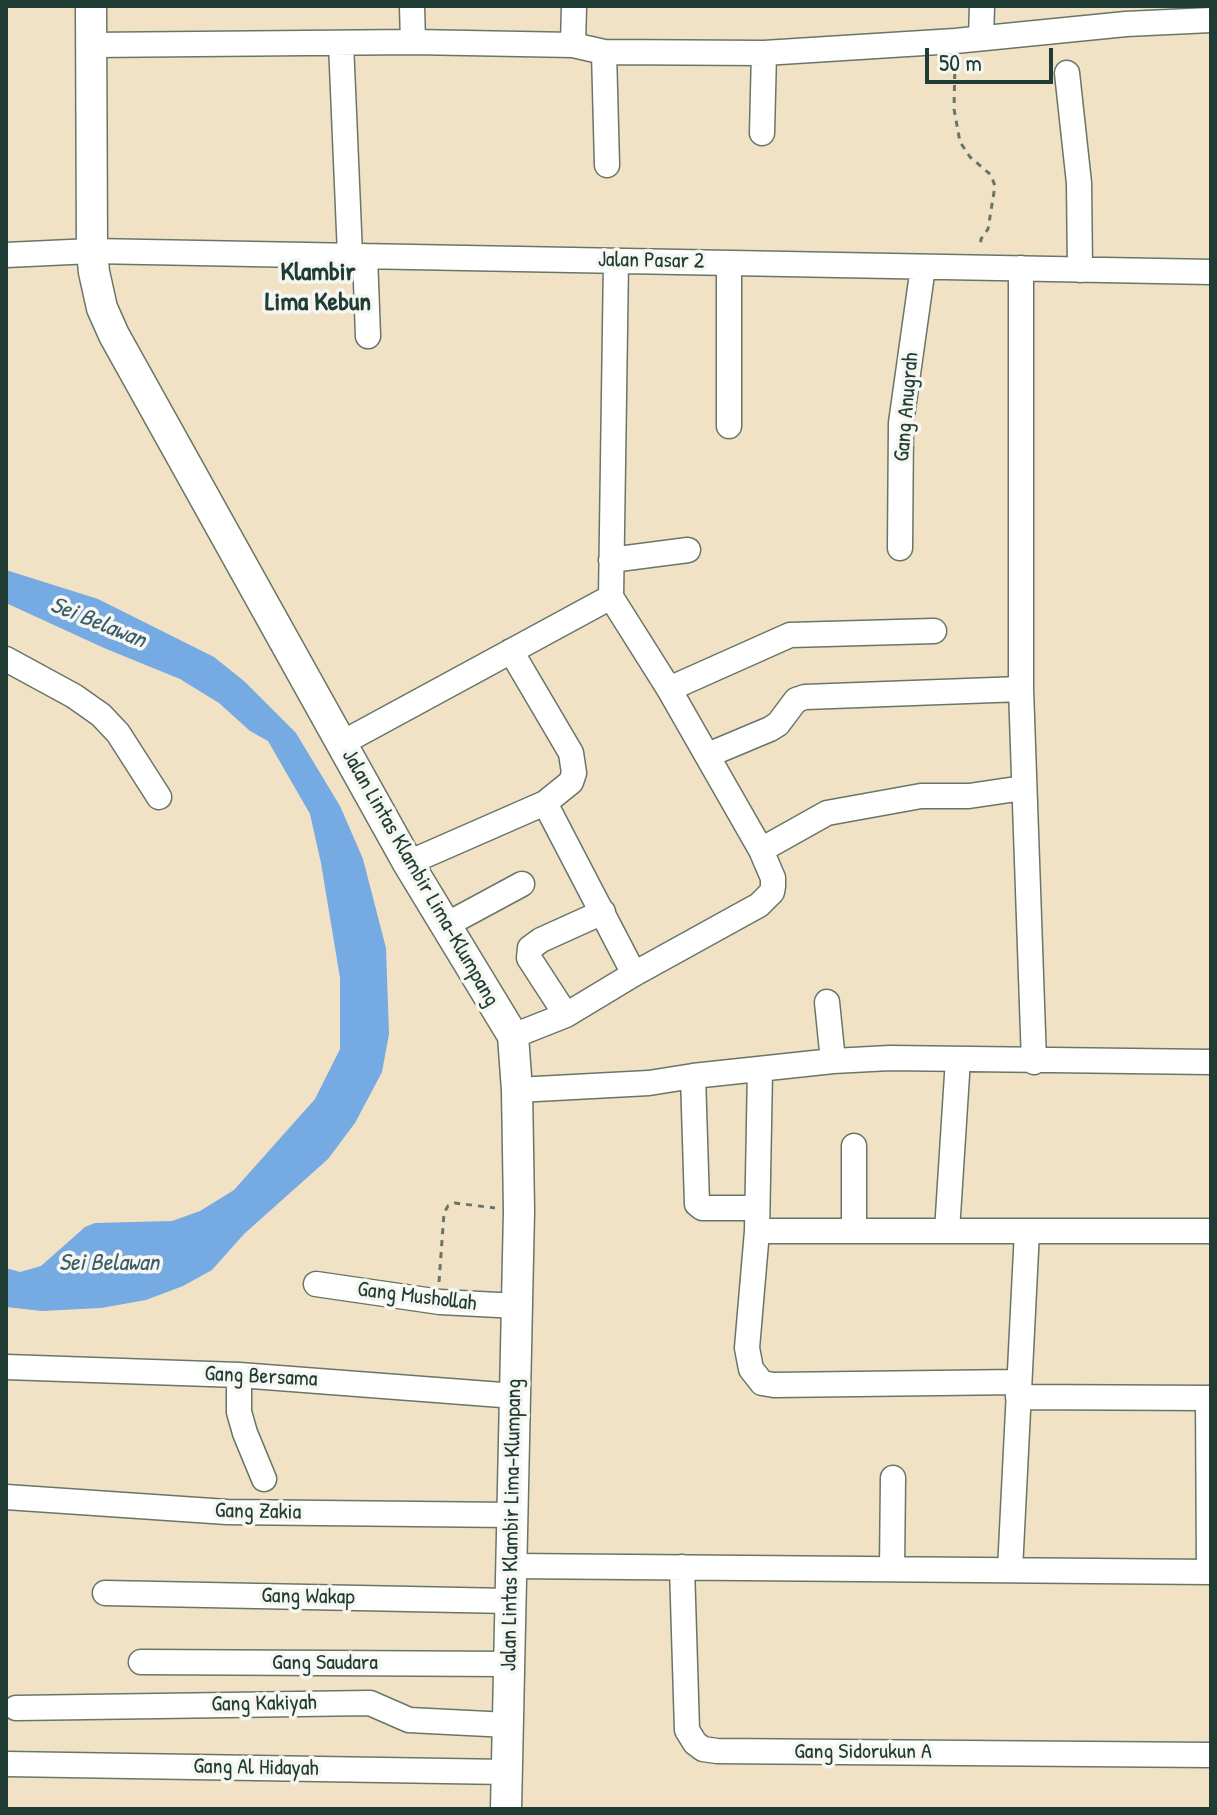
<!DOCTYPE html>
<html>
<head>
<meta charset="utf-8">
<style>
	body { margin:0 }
	#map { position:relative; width:1217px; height:1815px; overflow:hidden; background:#f1e1c5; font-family:"Patrick Hand",sans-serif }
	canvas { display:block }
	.frame { position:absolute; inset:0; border:8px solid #1f3d34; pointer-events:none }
	.scale { position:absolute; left:925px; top:48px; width:128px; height:36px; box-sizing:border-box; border:4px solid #1f3d34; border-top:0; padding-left:10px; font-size:24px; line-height:28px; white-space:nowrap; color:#1f3d34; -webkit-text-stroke:6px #f6f6f2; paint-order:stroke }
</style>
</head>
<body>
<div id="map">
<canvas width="1217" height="1815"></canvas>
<div class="frame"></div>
<div class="scale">50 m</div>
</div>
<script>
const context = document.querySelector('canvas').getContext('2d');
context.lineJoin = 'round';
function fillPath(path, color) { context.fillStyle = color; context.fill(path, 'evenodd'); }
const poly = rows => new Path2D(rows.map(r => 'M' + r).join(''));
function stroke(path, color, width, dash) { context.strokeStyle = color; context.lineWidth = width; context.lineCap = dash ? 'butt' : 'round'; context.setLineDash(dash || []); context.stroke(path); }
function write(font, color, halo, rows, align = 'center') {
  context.font = font + ' "Patrick Hand",sans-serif'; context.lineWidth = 7; context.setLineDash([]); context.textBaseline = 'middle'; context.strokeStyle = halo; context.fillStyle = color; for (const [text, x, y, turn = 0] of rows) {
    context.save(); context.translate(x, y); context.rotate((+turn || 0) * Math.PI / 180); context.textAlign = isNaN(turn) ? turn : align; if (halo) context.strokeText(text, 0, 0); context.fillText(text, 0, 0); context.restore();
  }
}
fillPath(poly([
	[6,570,98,599,214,657,244,681,296,733,340,806,363,859,386,948,389,1034,382,1072,355,1123,328,1159,244,1234,212,1270,183,1286,146,1300,101,1308,42,1311,6,1307,6,1268,20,1272,41,1266,85,1227,95,1223,172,1221,200,1211,234,1190,315,1099,340,1049,340,978,321,863,310,814,268,741,250,731,219,703,180,679,104,648,6,603]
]), '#76aae3');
const minor = poly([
	[412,6,413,42],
	[981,38,982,6],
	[341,43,350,255],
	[91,45,413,42,573,45,604,52,764,53,955,41,1126,24,1211,20],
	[573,45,574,6],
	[604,52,607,165],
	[1067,73,1079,183,1080,270],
	[762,133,764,53],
	[6,255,92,251,1211,272],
	[365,256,368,336],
	[729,263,729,426],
	[1021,268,1021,689,1034,1062],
	[900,548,901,423,923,267],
	[611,560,688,550],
	[6,659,74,696,101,715,118,733,159,797],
	[669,689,790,635,934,631],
	[342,743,611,597],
	[708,755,770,729,778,724,796,700,805,697,1021,689],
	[545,803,634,974],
	[761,850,827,813,921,796,969,796,1023,788],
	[408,863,545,803,571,782,574,773,571,753,511,651],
	[446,925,522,884],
	[827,1002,833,1061],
	[566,1015,529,958,530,948,541,940,603,912],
	[513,1036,566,1015,634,974,759,905,772,892,773,886,773,878,761,850,669,689,611,597,616,261],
	[760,1070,757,1231,747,1348,751,1369,762,1383,774,1385,1019,1382],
	[693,1076,697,1204,702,1208,756,1208],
	[517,1090,649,1083,693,1076,833,1061,890,1058,1211,1062],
	[757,1231,1211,1231],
	[854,1231,854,1146],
	[947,1231,958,1059],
	[316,1284,440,1302,518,1306],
	[6,1367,239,1375,515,1396],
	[239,1375,239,1412,245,1433,264,1479],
	[1018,1397,1211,1398],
	[1208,1398,1209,1572],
	[6,1497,227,1512,511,1515],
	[511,1566,1211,1572],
	[682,1567,687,1730,695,1743,703,1749,717,1751,1211,1755],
	[892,1569,893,1478],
	[1010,1570,1027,1231],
	[105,1593,510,1601],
	[141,1662,509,1664],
	[16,1708,370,1703,409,1720,508,1725],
	[6,1764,507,1772]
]);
const major = poly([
	[91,6,92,251,94,272,102,308,114,335,408,863,513,1036,517,1090,519,1211,506,1809]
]);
stroke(minor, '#687667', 27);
stroke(major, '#687667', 33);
stroke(poly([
	[955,61,954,109,960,142,970,157,991,175,995,186,988,229,981,239,980,248],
	[439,1282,444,1213,448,1206,455,1203,495,1208]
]), '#687667', 3, [6, 6]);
stroke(minor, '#fff', 24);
stroke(major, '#fff', 30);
write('22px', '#1f3d34', '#f6f6f2', [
	["Jalan Pasar 2",651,261,1],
	["Gang Anugrah",907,407,-85],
	["Jalan Lintas Klambir Lima–Klumpang",420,878,60],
	["Gang Mushollah",417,1297,7],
	["Gang Bersama",261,1377,3],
	["Gang Zakia",258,1512,1],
	["Jalan Lintas Klambir Lima–Klumpang",512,1525,-89],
	["Gang Wakap",308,1597,1],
	["Gang Saudara",325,1663],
	["Gang Kakiyah",264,1704,-1],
	["Gang Sidorukun A",863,1752],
	["Gang Al Hidayah",256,1768,1]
]);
write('italic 24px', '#395e69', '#f6f6f2', [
	["Sei Belawan",98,623,22],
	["Sei Belawan",109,1264]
]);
write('bold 26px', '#1f3d34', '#f6f6f2', [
	["Klambir",318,273],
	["Lima Kebun",318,303]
]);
</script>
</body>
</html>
